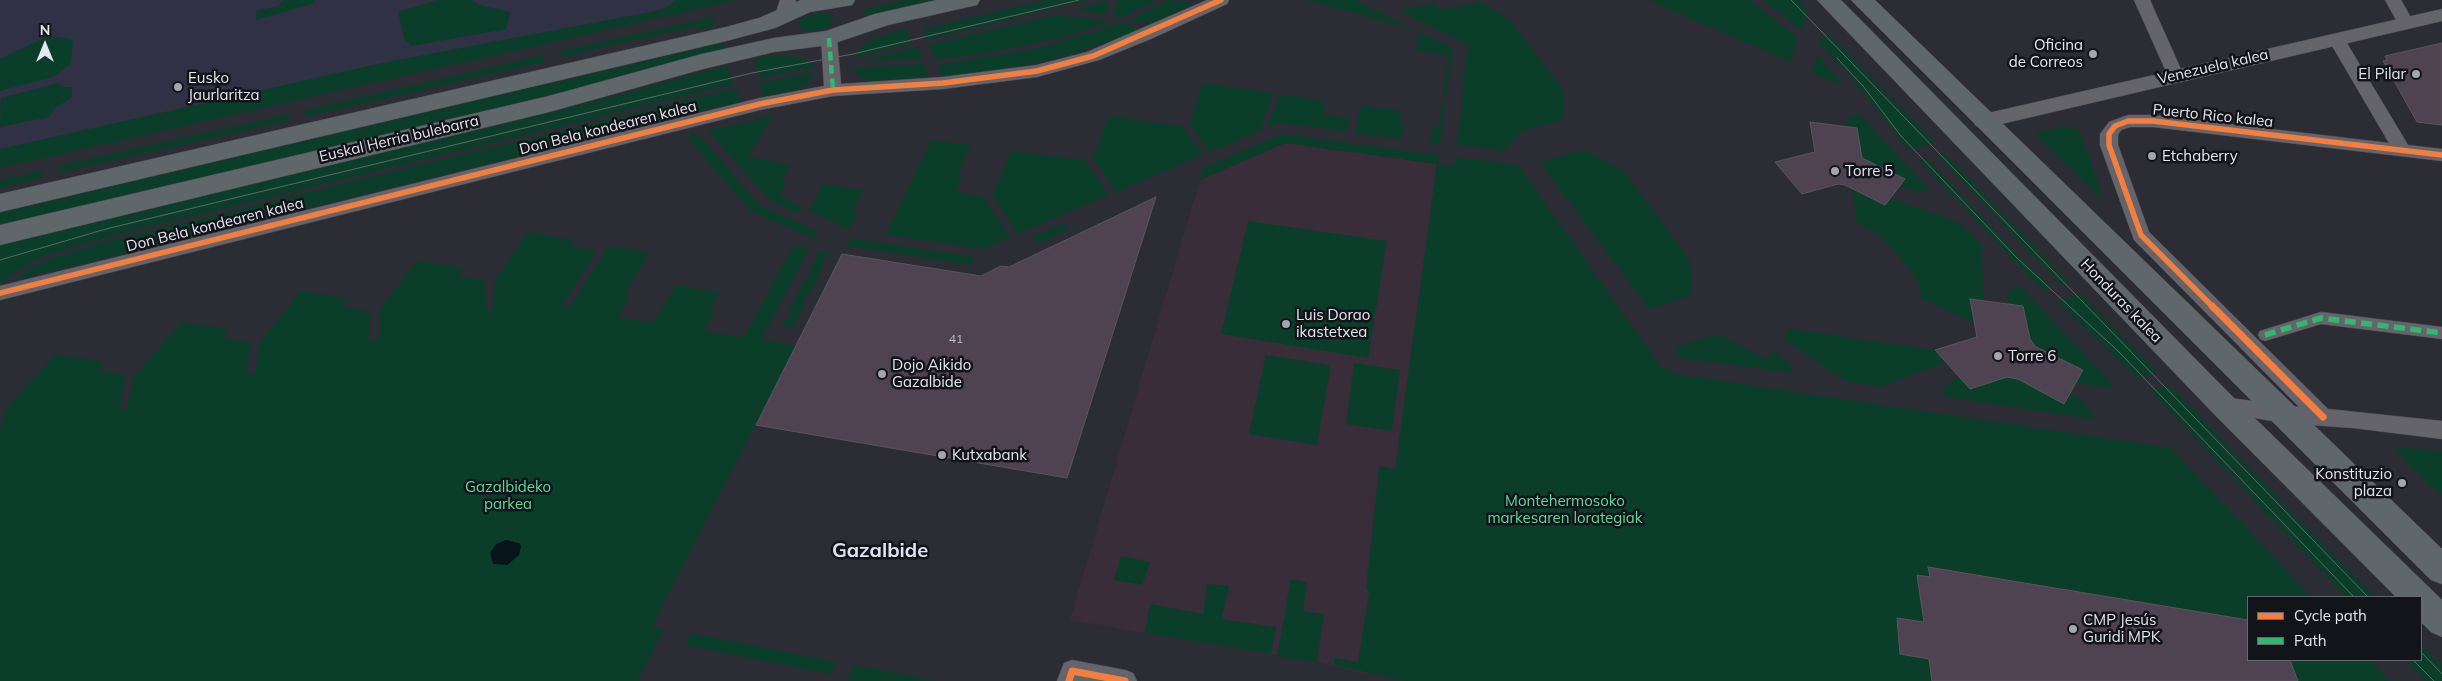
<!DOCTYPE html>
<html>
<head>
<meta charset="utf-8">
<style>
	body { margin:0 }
	#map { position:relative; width:2442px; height:681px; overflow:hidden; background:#2c2d34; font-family:Mulish,sans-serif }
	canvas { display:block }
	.legend { position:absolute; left:2247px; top:596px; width:175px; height:65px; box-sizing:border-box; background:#13131a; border:1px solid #67676f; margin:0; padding:6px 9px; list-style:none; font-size:15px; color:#e4e5ef }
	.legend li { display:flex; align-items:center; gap:10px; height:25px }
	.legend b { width:25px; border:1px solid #67676f }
	.north { position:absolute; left:20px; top:20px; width:50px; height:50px; -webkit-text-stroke:4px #13131a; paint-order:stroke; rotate:0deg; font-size:14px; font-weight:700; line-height:20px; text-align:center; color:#e4e5ef }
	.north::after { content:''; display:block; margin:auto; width:18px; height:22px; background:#e4e5ef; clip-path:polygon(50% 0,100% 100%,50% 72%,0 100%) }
</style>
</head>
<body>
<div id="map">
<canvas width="2442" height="681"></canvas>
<ul class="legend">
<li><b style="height:6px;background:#f27e40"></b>Cycle path</li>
<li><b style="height:6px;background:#33b770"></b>Path</li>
</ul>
<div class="north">N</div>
</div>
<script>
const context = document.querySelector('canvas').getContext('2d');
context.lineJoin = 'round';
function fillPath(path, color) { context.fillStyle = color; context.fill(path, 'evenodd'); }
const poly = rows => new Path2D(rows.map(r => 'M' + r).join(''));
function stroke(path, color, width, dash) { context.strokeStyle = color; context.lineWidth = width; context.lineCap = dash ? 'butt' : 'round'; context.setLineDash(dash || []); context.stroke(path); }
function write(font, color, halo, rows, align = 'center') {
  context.font = font + ' Mulish,sans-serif'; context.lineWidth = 5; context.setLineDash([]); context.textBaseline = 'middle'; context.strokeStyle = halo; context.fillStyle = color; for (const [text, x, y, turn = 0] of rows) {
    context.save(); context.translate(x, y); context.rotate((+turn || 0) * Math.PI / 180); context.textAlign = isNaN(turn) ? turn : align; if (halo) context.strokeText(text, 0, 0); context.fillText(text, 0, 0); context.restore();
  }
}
fillPath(poly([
	[0,0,708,0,711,6,0,168]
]), '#303144');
fillPath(poly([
	[1285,143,1437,164,1368,674,1327,664,1070,620,1200,180]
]), '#392d39');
fillPath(poly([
	[283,0,315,0,315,3,256,20,256,11,278,6],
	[437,0,472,0,480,5,510,12,506,29,412,46,405,41,398,12],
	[676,0,738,0,0,168,0,149,382,63,655,11,667,7],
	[904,0,932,0,867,15,863,12,865,9],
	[1046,0,1088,0,927,40,923,29],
	[1118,0,1156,0,1121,18,1113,16],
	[1168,0,1194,3,1154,24,1129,20],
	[1306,0,1355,0,1413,29],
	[1648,0,1750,0,1797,37,1791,62],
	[1763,0,1799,0,1808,10,1802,31],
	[1108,2,1109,8,1105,14,1076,11,1098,3],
	[1480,2,1509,19,1564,91,1563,117,1559,121,1523,130,1503,151,1457,145,1468,45,1400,11,1434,3,1439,10],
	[818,12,831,14,833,21,828,28,811,32,801,29,799,22,801,19],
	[1054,15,1113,21,1060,38,976,55,936,59,929,45],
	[713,17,715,26,701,29,694,27,561,57,560,51],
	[1122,23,1144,29,1075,53,1028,65,945,77,942,76,938,65,1036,49],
	[906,28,911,44,853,58,865,44,871,40],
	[1419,32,1453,48,1446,98,1443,98,1448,55,1416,51],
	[1829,34,1935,143,1909,150,1848,74,1818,42],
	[48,36,73,39,71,63,56,76,0,91,0,59],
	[722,43,723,49,567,91,0,225,0,213],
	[917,47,923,59,862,61],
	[544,55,544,62,304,117,306,110],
	[775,55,798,57,817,67,759,78,754,59],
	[1817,55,1839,79,1843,86,1812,73],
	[924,64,928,77,869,81,859,76,853,68],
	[728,65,734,84,106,237,44,256,26,265,0,283,0,245,581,105],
	[813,73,812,80,798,88,764,97,761,82],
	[58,83,63,87,72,87,72,97,54,109,49,117,0,127,1,98],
	[1202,83,1274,93,1261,126,1264,129,1210,152,1190,125],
	[736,88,740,102,15,280,30,268,50,259,109,241],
	[1281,94,1320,100,1325,105,1323,114,1350,118,1347,131,1278,123,1269,127,1267,126],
	[1442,101,1445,102,1440,144,1430,143,1433,126,1439,126],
	[1361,105,1401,111,1400,122,1404,126,1402,139,1355,133],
	[1858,113,1929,189,1931,192,1918,192,1899,186,1905,179,1867,161,1861,155,1857,128,1844,126,1848,119],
	[290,114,288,121,58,173,61,165],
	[773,116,748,157,790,165,783,179,786,182,779,196,802,207,796,213,770,200,708,131],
	[1109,116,1181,126,1204,154,1117,192,1093,159],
	[2064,126,2080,131,2104,201,2034,133],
	[698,134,761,206,818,232,814,239,751,211,686,137],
	[1282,134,1439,155,1438,164,1454,166,1455,157,1518,165,1661,367,1681,375,2171,448,2311,597,2248,597,2248,660,2370,660,2390,681,1405,681,1334,665,1334,658,1358,662,1369,592,1366,589,1379,466,1395,469,1437,164,1285,143,1200,180,1203,168],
	[931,140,971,145,958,174,962,178,956,192,984,197,1010,237,983,249,886,235],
	[1011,151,1085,160,1109,195,1017,234,993,195],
	[1580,151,1588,152,1624,171,1690,260,1692,293,1688,297,1649,309,1541,164,1545,160],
	[1944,153,2069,282,2061,285,1937,155],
	[1926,158,2022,259,2052,287,2043,290,2023,270,1919,160],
	[44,170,41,178,0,188,0,180],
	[823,184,863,190,853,210,857,215,849,230,807,210,811,208],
	[1852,189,1885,205,1891,198,1954,221,1963,225,1982,246,1983,301,1970,299,1974,323,1921,298,1920,285,1914,275,1886,241,1875,232,1857,223],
	[1248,221,1387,241,1368,358,1221,334],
	[1058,225,1070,226,1069,229,1041,242,1032,239,1033,236],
	[528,232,573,240,570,246,597,251,562,306,562,309,569,307,609,246,650,252,626,293,628,300,618,317,653,323,676,285,719,292,712,306,714,313,704,331,741,337,746,334,793,246,810,247,761,340,796,346,652,626,664,629,638,681,0,681,0,431,6,409,56,354,104,362,97,370,126,375,120,406,122,409,127,408,134,376,182,322,228,329,222,338,250,342,247,372,249,375,254,374,256,370,259,343,301,291,347,298,342,306,370,311,369,340,371,342,379,337,379,310,417,261,463,268,458,276,486,280,486,308,489,310,494,309,495,280],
	[850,238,975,257,971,265,846,246],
	[819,251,831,252,822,261,823,266,810,293,803,299,805,303,793,327,782,325,784,320,792,317,792,312,789,310,803,283,810,277,809,273],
	[2020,286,2113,385,2111,388,2076,383,2082,370,2036,347,2030,339,2023,306,2008,304,2007,294,2010,290],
	[2081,294,2157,372,2138,379,2057,301],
	[1789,329,1935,350,1946,362,1880,387,1846,381,1783,338],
	[1715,335,1725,337,1766,360,1773,350,1789,363,1793,373,1680,358,1676,347],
	[1266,355,1331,365,1317,445,1249,434],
	[1354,363,1400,370,1392,431,1346,424],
	[1959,377,1970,389,2007,377,2018,379,2064,403,2070,393,2081,400,2094,416,2093,419,1946,397,1943,394,1946,386],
	[2169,385,2314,535,2375,597,2346,597,2151,391],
	[2404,447,2442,452,2442,496,2394,449],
	[1121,556,1150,562,1142,585,1114,580],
	[1291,579,1306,582,1307,585,1303,611,1324,614,1317,662,1277,656],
	[1207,584,1229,586,1222,619,1276,627,1271,654,1145,633,1150,604,1203,614],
	[690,633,836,662,831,674,688,646,686,642],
	[2421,645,2442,666,2442,681,2426,681,2406,660,2421,660],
	[854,665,937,681,848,681]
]), '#0b3e2a');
fillPath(poly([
	[506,540,519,543,521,546,519,555,507,565,493,564,490,553,496,544]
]), '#071419');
const building = poly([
	[2442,43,2442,125,2417,122,2383,61,2387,60,2385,56,2442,43],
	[1810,122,1857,128,1862,158,1905,179,1885,205,1845,185,1838,184,1802,194,1775,162,1815,152,1810,122],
	[1156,197,1067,478,756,425,842,254,981,276,1001,266,1009,267,1156,197],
	[1970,299,2023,306,2030,339,2036,347,2083,370,2064,404,2018,379,2007,377,1970,389,1935,350,1977,337,1970,299],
	[1928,567,2248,620,2248,660,2290,660,2298,681,1932,681,1929,659,1900,654,1897,618,1924,622,1917,575,1930,577,1928,567]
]);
fillPath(building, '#4f4352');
stroke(building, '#58565c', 1);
const pedestrian = poly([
	[2321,312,2442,327,2442,339,2321,324,2265,341,2260,339,2258,335,2260,331,2321,312]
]);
const minor = poly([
	[780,0,796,0,789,19,777,19,775,15,780,0],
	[1207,0,1229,0,1227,4,1153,38,1099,60,1037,77,943,89,833,96,760,110,0,300,0,286,760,98,824,86,821,38,823,34,829,33,835,34,837,38,841,84,943,77,1037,65,1087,52,1207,0],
	[2134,0,2150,0,2184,76,2182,80,2170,80,2168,76,2134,0],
	[2385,0,2401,0,2414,23,2412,27,2400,27,2385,0],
	[2336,34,2342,35,2408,145,2442,149,2442,161,2153,127,2130,127,2121,130,2118,135,2118,145,2149,232,2328,409,2442,421,2442,439,2353,428,2283,423,2216,411,2213,405,2216,399,2223,397,2299,407,2134,240,2100,145,2100,134,2109,122,2128,115,2153,115,2389,143,2328,39,2330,35,2336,34],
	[1072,660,1125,670,1133,673,1137,681,1057,681,1064,663,1072,660]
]);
const tertiary = poly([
	[2442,9,2442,21,1984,128,1976,126,1973,121,1976,116,1984,114,2442,9]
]);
const primary = poly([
	[801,0,855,0,852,5,810,12,775,28,726,41,0,212,0,194,726,27,759,18,801,0],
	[937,0,980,0,977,5,888,25,829,45,774,52,703,69,549,112,0,245,0,225,549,96,702,54,774,38,826,31,875,14,937,0],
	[1817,0,1841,0,2233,397,2442,600,2442,637,2431,632,2421,622,2421,597,2396,597,2213,413,1817,0],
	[1851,0,1875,0,2442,549,2442,584,2431,580,1851,0]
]);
stroke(pedestrian, '#4b4b52', 1);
stroke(minor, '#4b4b52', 1);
stroke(tertiary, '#4b4b52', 1);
stroke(primary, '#4b4b52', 1);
fillPath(pedestrian, '#64646a');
fillPath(minor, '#64646a');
fillPath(tertiary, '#64646a');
fillPath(primary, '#60676a');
stroke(poly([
	[1791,0,2368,597],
	[1837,58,1863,86,1901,136,2017,258,2119,352,2354,597],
	[0,260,106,229,752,73,853,54,1079,0],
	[2421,652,2442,674],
	[2413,660,2434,681]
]), '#626367', 1);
stroke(poly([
	[829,38,833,90]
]), '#33b770', 4.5, [9, 4.5]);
stroke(poly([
	[2265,335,2321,318,2442,333]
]), '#33b770', 5.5, [11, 5.5]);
stroke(poly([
	[0,293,760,104,833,90,943,83,1037,71,1093,56,1221,0],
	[2213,307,2141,235,2109,145,2109,134,2115,126,2128,121,2153,121,2442,155]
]), '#f27e40', 5.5);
stroke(poly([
	[2212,306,2323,417],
	[1069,681,1072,671,1125,681]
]), '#f27e40', 7);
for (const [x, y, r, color] of [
	[2093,54,5,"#a4a5ae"],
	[2416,74,5,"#a4a5ae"],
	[178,87,5,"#a4a5ae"],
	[2152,156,5,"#a4a5ae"],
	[1835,171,5,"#a4a5ae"],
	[1286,324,5,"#a4a5ae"],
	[1998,356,5,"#a4a5ae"],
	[882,374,5,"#a4a5ae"],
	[942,455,5,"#a4a5ae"],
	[2402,483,5,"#a4a5ae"],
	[2073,629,5,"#a4a5ae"]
]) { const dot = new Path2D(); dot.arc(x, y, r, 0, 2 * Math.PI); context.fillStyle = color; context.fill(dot); stroke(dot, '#13131a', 2); }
write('12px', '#bfbcc8', null, [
	["41",956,339]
]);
write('15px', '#e4e5ef', '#13131a', [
	["Oficina",2083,45,"right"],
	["de Correos",2083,62,"right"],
	["El Pilar",2406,74,"right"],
	["Eusko",188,78],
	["Jaurlaritza",188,95],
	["Etchaberry",2162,156],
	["Torre 5",1845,171],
	["Luis Dorao",1296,315],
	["ikastetxea",1296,332],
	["Torre 6",2008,356],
	["Dojo Aikido",892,365],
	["Gazalbide",892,382],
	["Kutxabank",952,455],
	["Konstituzio",2392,474,"right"],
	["plaza",2392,491,"right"],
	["CMP Jesús",2083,620],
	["Guridi MPK",2083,637]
], 'left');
write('15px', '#e4e5ef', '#13131a', [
	["Venezuela kalea",2213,67,-13],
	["Puerto Rico kalea",2213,116,6],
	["Don Bela kondearen kalea",608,128,-14],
	["Euskal Herria bulebarra",399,139,-13],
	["Don Bela kondearen kalea",215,225,-14],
	["Honduras kalea",2121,301,46]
]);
write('15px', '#58dc9c', '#13131a', [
	["Gazalbideko",508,487],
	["parkea",508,504],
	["Montehermosoko",1565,501],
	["markesaren lorategiak",1565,518]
]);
write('bold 20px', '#e0e1f5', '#13131a', [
	["Gazalbide",880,551]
]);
</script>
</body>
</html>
